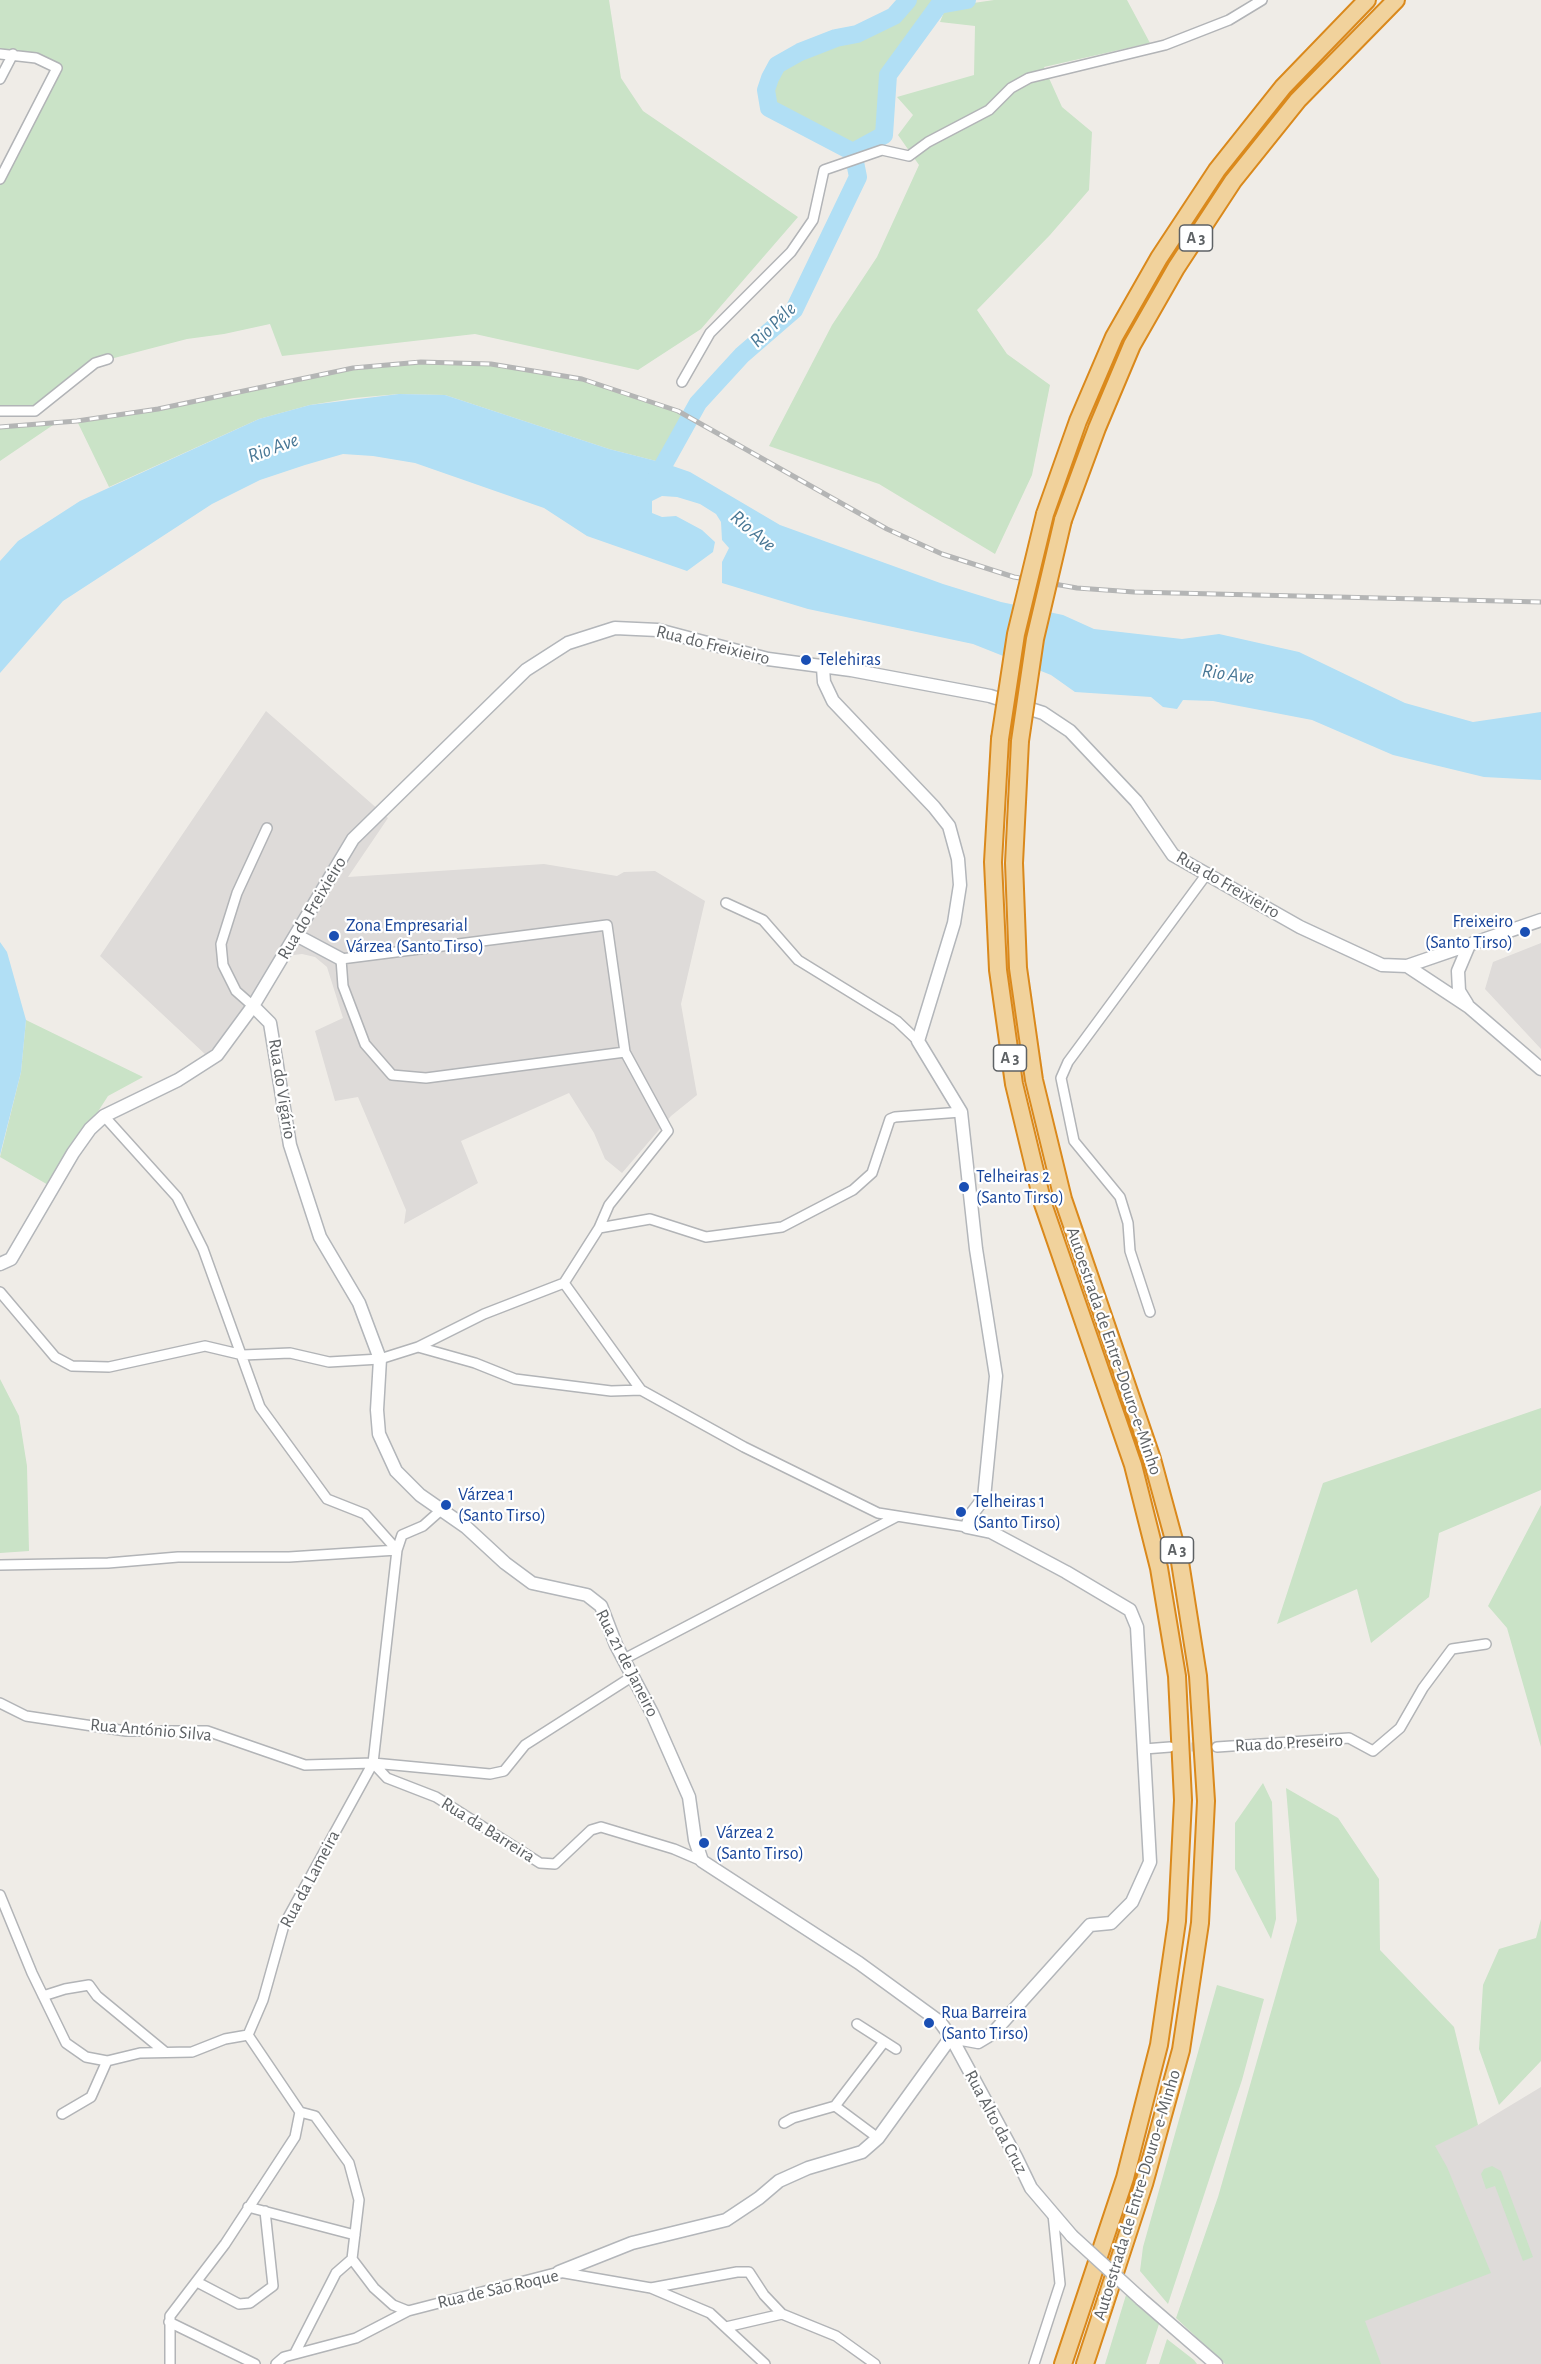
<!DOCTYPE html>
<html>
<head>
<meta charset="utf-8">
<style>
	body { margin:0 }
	canvas { display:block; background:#efece7 }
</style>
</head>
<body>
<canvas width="1541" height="2364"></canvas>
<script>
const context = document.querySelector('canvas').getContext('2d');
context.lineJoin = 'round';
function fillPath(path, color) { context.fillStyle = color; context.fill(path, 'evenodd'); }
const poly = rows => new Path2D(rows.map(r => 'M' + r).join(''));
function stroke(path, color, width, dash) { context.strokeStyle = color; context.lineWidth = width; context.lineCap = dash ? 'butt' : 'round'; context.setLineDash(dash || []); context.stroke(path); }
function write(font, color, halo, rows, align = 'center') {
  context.font = font + ' "Alegreya Sans",sans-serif'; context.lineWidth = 4.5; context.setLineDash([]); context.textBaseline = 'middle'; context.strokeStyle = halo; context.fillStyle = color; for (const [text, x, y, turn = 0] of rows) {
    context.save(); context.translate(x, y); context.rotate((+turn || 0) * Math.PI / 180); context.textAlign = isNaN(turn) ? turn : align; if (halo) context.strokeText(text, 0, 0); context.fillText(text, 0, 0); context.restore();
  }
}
fillPath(poly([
	[266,711,388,818,348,877,544,864,617,876,624,872,655,871,705,901,681,1004,697,1095,671,1116,622,1173,605,1159,594,1133,569,1093,461,1141,478,1183,404,1224,406,1210,358,1097,335,1101,315,1031,343,1018,327,967,315,957,302,954,278,957,245,1010,227,1034,206,1055,100,956],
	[1541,943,1541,1049,1485,989,1493,962],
	[1541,2087,1541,2364,1229,2364,1232,2219,1478,2125]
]), '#dedbd9');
fillPath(poly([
	[0,0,609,0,621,78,643,111,798,217,701,329,638,370,475,334,282,356,270,324,224,334,187,339,95,363,35,411,0,411,0,179,56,68,36,58,0,54],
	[907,0,967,0,939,5,888,75,884,135,853,152,769,108,766,90,777,65,800,52,836,38,857,34,894,16],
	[994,0,1127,0,1150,43,1044,67,1062,107,1092,132,1089,190,1050,235,977,310,1007,354,1050,385,1032,475,995,554,879,484,769,446,832,325,877,257,919,165,898,135,913,115,897,97,974,75,975,26,940,22,946,7],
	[441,361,491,364,560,374,635,395,694,418,664,463,609,449,445,395,399,394,354,398,310,405,259,419,109,487,77,421,158,409,353,368],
	[56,423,0,461,0,427],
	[26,1020,143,1077,108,1096,50,1186,0,1157,21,1072],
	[0,1379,19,1416,27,1466,29,1551,0,1553],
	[1541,1408,1541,1490,1439,1533,1429,1597,1371,1643,1357,1589,1277,1624,1323,1483],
	[1541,1505,1541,1747,1507,1628,1488,1606],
	[1263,1783,1272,1802,1276,1919,1271,1939,1235,1869,1235,1823],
	[1286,1788,1338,1818,1379,1879,1380,1950,1454,2027,1478,2125,1435,2146,1447,2167,1491,2273,1365,2321,1381,2364,1225,2364,1176,2318,1218,2197,1297,1921],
	[1541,1919,1541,2061,1499,2105,1479,2049,1483,1985,1499,1949,1536,1938],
	[1217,1985,1264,1999,1242,2080,1168,2304,1140,2271,1143,2247],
	[1492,2166,1501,2171,1533,2257,1523,2261,1495,2186,1486,2189,1481,2174,1484,2169],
	[1126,2295,1159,2324,1146,2364,1105,2364],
	[1167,2339,1194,2360,1197,2364,1159,2364]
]), '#cae3c7');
fillPath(poly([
	[399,394,445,395,609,449,664,463,690,472,780,525,943,584,1001,602,1063,615,1094,629,1182,639,1219,634,1299,652,1405,703,1473,722,1541,712,1541,780,1484,777,1393,755,1312,720,1213,701,1183,700,1177,709,1163,707,1151,697,1075,692,1051,675,973,644,808,609,722,583,722,562,729,548,722,540,721,522,716,514,700,504,677,497,662,496,652,501,652,513,662,517,676,516,702,530,715,542,713,552,687,571,587,536,544,508,415,463,373,456,343,454,305,465,260,480,212,504,63,601,0,673,0,561,18,541,80,501,259,419,310,405],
	[0,942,7,952,26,1020,21,1072,0,1155]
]), '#b1dff5');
stroke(poly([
	[853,152,769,108,766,90,770,78,777,65,800,52,836,38,857,34,894,16,908,0],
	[654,482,698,403,742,355,794,310,858,177,853,152,884,135,888,75,939,5,967,0]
]), '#b1dff5', 18);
stroke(poly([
	[1178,1747,1217,1747]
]), '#cbcac6', 9, [9, 4.5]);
const street = poly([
	[0,54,36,58,57,68,0,179],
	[0,79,13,54],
	[682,382,710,333,791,252,813,220,824,170,882,150,909,156,928,142,989,110,1011,88,1029,78,1165,45,1229,20,1262,0],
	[0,411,35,411,95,363,108,359],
	[726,903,763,920,798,960,897,1021,918,1041],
	[253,1006,236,991,223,965,221,944,237,893,267,828],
	[104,1116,177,1197,203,1249,260,1407,327,1499,365,1514,397,1550,373,1763,284,1925,263,2000,248,2035],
	[599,1228,650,1219,706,1237,782,1227,853,1190,872,1173,890,1119,895,1117,961,1112],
	[564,1283,599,1228,609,1205,668,1131,625,1052,607,925,341,959,343,986,365,1044,392,1075,426,1078,625,1052],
	[0,1292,55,1357,72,1366,109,1367,205,1346,243,1355,290,1353,329,1362,380,1359,418,1347,475,1363,515,1379,611,1391,641,1390,744,1447,878,1513,967,1527],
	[1150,1312,1130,1251,1128,1223,1120,1197,1074,1141,1061,1078,1068,1062,1206,875],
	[418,1347,484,1314,564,1283,641,1390],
	[0,1565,108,1563,178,1557,289,1557,397,1550,402,1535,423,1526,441,1510],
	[624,1659,896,1517],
	[0,1703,26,1716,126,1731,207,1731,305,1765,373,1763,490,1774,504,1771,525,1745,633,1676],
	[1217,1747,1349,1738,1373,1751,1400,1728,1423,1688,1452,1649,1486,1644],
	[1144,1749,1170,1747],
	[373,1763,387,1778,436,1797,540,1863,555,1864,591,1830,601,1827,674,1849,702,1861],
	[0,1895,32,1973,66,2043,86,2057,107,2061,140,2053,192,2052,225,2039,248,2035],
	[43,1996,65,1989,89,1985,97,1996,165,2052],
	[857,2024,896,2049],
	[835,2106,878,2138],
	[62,2114,91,2097,107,2061],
	[784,2123,793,2118,835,2106,884,2042],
	[248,2207,355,2235],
	[352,2259,374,2288,393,2305,408,2311],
	[197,2282,239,2304,250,2303,273,2286,265,2211],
	[651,2288,710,2313,765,2364],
	[169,2322,255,2364],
	[726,2327,782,2314],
	[295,2353,336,2273,352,2259,359,2200,349,2163,315,2116,300,2112],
	[170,2364,170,2316,225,2244,295,2137,300,2112,248,2035],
	[276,2364,284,2357,356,2338,408,2311,559,2272,651,2288,737,2272,749,2272,764,2295,782,2314,836,2336,875,2364],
	[1034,2364,1060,2284,1053,2214]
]);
const secondary = poly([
	[823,668,824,682,833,701,934,807,949,826,958,859,960,885,954,923,918,1041,961,1112,976,1249,996,1376,984,1498,971,1515,967,1527,991,1532,1066,1572,1130,1610,1137,1627,1150,1862,1132,1902,1111,1923,1090,1925,993,2033,978,2042,951,2037],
	[296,935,341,959],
	[1407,966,1469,1007,1541,1069],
	[1467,1004,1459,991,1458,971,1469,945],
	[253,1006,270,1023,290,1145,320,1237,359,1303,380,1359,377,1410,379,1434,396,1471,420,1495,466,1527,505,1563,532,1583,587,1595,601,1606,616,1645,652,1713,689,1797,695,1840,702,1861,859,1963,940,2022,951,2037,1016,2157,1031,2188,1072,2236],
	[0,1264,11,1259,73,1153,90,1129,104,1116,178,1080,217,1055,253,1006,353,839,526,670,568,643,615,628,658,630,768,659,851,670,990,696,1043,713,1070,731,1136,801,1173,855,1300,927,1382,965,1407,966,1541,920],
	[559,2272,632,2243,726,2220,759,2198,779,2181,808,2168,862,2152,878,2138,951,2037],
	[1141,2299,1216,2364]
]);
const highway = poly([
	[1045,514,1078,421,1114,337,1159,258,1217,170,1283,87,1367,0],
	[1063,520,1097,428,1132,345,1176,268,1233,181,1298,100,1396,0],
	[1000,739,993,862,998,970,1014,1084,1043,1204,1133,1465,1159,1568,1177,1676,1183,1800,1177,1921,1159,2045,1125,2178,1063,2364],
	[1020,741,1014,863,1018,968,1034,1080,1063,1199,1152,1459,1180,1562,1198,1676,1206,1801,1200,1923,1181,2050,1144,2184,1085,2364]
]);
stroke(street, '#b2b4b7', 12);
stroke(secondary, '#b3b6ba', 15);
stroke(highway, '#da891c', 20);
stroke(street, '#fff', 9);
stroke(secondary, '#fff', 12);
stroke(highway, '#f1d29c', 16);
const rail = poly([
	[0,427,77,421,158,409,353,368,421,362,491,364,582,379,678,411,887,529,942,554,1014,577,1077,588,1134,592,1541,602]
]);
stroke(rail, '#b4b5b5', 5);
stroke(rail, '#fff', 3, [9]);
const secondaryBridge = poly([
	[1072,2236,1141,2299]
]);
const highwayBridge = poly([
	[1000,739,1016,634,1045,514],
	[1020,741,1035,639,1063,520]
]);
stroke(secondaryBridge, '#b3b6ba', 15, []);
stroke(highwayBridge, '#da891c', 20, []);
stroke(secondaryBridge, '#fff', 12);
stroke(highwayBridge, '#f1d29c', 16);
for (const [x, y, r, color] of [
	[806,660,6,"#1a4fb4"],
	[1525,932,6,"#1a4fb4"],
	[334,936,6,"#1a4fb4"],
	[964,1187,6,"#1a4fb4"],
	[446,1505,6,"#1a4fb4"],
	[961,1512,6,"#1a4fb4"],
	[704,1843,6,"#1a4fb4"],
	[929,2023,6,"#1a4fb4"]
]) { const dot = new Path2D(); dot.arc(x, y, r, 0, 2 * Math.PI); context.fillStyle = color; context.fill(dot); stroke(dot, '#fff', 2); }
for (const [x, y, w] of [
	[1196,238,33],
	[1010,1058,33],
	[1177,1550,33]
]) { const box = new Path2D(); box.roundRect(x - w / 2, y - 13, w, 26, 4.5); context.fillStyle = '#fff'; context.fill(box); stroke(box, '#5e6265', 1.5); }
write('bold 16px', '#5e6265', null, [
	["A 3",1196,238],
	["A 3",1010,1058],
	["A 3",1177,1550]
]);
write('18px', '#5e6265', '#fff', [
	["Rua do Freixieiro",713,645,14],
	["Rua do Freixieiro",1228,885,30],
	["Rua do Freixieiro",312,908,-59],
	["Rua do Vigário",282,1089,81],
	["Autoestrada de Entre-Douro-e-Minho",1114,1351,71],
	["Rua 21 de Janeiro",627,1663,63],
	["Rua António Silva",151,1730,5],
	["Rua do Preseiro",1289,1743,-3],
	["Rua da Barreira",488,1830,32],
	["Rua da Lameira",310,1879,-62],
	["Rua Alto da Cruz",996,2122,62],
	["Autoestrada de Entre-Douro-e-Minho",1137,2195,-73],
	["Rua de São Roque",498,2289,-13]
]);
write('18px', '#164399', '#fff', [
	["Telehiras",818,660],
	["Freixeiro",1513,922,"right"],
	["(Santo Tirso)",1513,943,"right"],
	["Zona Empresarial",346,926],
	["Várzea (Santo Tirso)",346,947],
	["Telheiras 2",976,1177],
	["(Santo Tirso)",976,1198],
	["Várzea 1",458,1495],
	["(Santo Tirso)",458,1516],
	["Telheiras 1",973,1502],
	["(Santo Tirso)",973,1523],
	["Várzea 2",716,1833],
	["(Santo Tirso)",716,1854],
	["Rua Barreira",941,2013],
	["(Santo Tirso)",941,2034]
], 'left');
write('italic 20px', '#487795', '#fff', [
	["Rio Péle",773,325,-44],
	["Rio Ave",273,448,-20],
	["Rio Ave",753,531,40],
	["Rio Ave",1228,674,8]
]);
</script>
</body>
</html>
